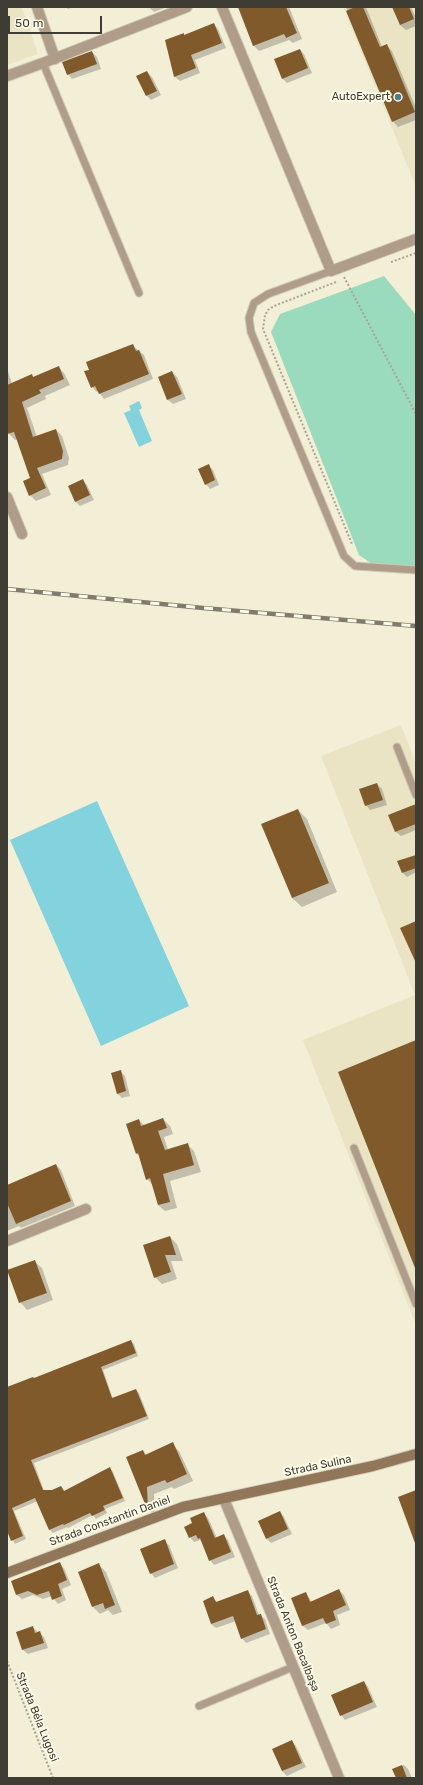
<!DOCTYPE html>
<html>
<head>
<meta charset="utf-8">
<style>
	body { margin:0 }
	#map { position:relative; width:423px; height:1785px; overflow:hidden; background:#f3eed6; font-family:Rubik,sans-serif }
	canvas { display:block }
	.frame { position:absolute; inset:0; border:8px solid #3e3c33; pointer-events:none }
	.scale { position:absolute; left:8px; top:16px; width:94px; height:18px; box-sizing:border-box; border:2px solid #3e3c33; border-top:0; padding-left:5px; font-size:12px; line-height:14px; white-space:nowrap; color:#3e3c33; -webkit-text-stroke:3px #fffbe8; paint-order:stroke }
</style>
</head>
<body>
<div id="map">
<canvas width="423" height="1785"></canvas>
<div class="frame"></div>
<div class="scale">50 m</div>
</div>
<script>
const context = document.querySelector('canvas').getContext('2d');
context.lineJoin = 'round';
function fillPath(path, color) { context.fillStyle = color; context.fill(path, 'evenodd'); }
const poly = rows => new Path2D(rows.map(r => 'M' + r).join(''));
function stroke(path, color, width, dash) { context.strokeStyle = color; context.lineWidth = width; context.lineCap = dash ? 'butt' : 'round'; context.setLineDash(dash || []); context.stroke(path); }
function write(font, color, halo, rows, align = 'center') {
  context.font = font + ' Rubik,sans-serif'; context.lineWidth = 4; context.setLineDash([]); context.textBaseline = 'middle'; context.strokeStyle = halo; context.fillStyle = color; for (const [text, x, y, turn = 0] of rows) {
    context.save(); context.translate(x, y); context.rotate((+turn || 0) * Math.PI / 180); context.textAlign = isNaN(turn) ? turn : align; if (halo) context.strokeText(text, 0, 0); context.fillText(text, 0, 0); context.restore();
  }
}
fillPath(poly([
	[7,7,22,7,38,54,7,65],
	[343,7,416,7,416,187],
	[401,725,416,764,416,1325,303,1040,415,995,321,756]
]), '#eae4c5');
fillPath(poly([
	[384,276,416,315,416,565,413,566,372,564,359,555,271,332,280,314]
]), '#9adbbd');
fillPath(poly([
	[139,401,142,408,139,410,152,441,139,447,124,413,131,410,129,406],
	[97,801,189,1006,101,1046,10,840]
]), '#82d3de');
fillPath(poly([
	[65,7,73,7,68,9],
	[149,7,167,7,154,12],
	[239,7,289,7,302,39,293,43,289,40,259,51,253,45],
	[346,7,366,7,382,47,387,45,392,51,416,108,416,120,398,127,393,121],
	[393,7,411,7,416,18,416,26,406,30,400,25],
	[214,24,218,29,226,48,195,60,200,73,180,81,175,77,166,41,185,36],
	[300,50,304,54,312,73,287,83,282,78],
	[92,52,97,57,101,69,72,79,68,74],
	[147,72,152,77,161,95,151,100,147,96],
	[132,345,144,355,153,379,104,399,98,391,97,392,92,387],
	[58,367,64,373,70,385,45,396,46,399,27,408,37,437,56,430,62,436,69,458,68,465,42,474,51,495,36,501,30,495,31,478,18,439,15,440,9,434,7,429,7,368,12,384,32,375,34,378],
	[172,372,177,377,186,399,173,404,168,400,159,378],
	[208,465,213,470,219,485,210,489,206,484],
	[82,480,87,485,94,500,80,506,75,501],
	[377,784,382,789,387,805,370,810,366,805],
	[416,805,416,830,401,836,396,832],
	[298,810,307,819,337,892,302,907,292,898],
	[416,856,416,872,407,877,403,873,398,862],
	[120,1071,125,1076,130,1096,122,1098,117,1093],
	[163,1119,170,1126,173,1134,164,1137,168,1150,187,1144,194,1151,201,1172,170,1181,177,1208,165,1211,158,1205,153,1185,147,1179,141,1157,137,1154,127,1124,139,1120,145,1126],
	[56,1165,61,1170,75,1206,21,1228,19,1226,7,1231,7,1186],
	[170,1237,177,1244,183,1261,171,1261,177,1279,162,1284,155,1277],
	[34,1261,42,1268,53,1300,27,1310,20,1302],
	[131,1341,134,1344,138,1356,103,1370,113,1399,136,1390,139,1393,149,1419,34,1463,44,1491,52,1491,61,1487,65,1492,110,1469,113,1472,125,1501,105,1509,107,1513,96,1519,93,1515,68,1528,67,1527,53,1533,50,1530,38,1501,14,1511,26,1539,15,1544,7,1530,7,1388,34,1379],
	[172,1444,179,1451,193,1481,174,1489,172,1487,154,1494,155,1516,148,1509,143,1451,147,1455],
	[280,1512,284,1517,292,1534,271,1543,266,1538],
	[204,1513,208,1518,217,1538,223,1535,228,1540,235,1557,214,1565,210,1560,202,1542,200,1540,194,1542,190,1537,193,1524],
	[164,1541,169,1545,178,1568,155,1578,151,1573],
	[59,1563,64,1568,71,1585,62,1589,66,1600,58,1604,52,1596,43,1599,33,1595,22,1599,17,1595,12,1581],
	[99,1565,106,1572,122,1612,113,1615,108,1610,100,1614,93,1607],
	[339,1590,344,1595,350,1610,337,1615,340,1625,331,1629,326,1623,308,1630,303,1626,292,1599,306,1593,312,1602],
	[247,1591,252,1596,259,1615,265,1619,270,1634,246,1643,242,1638,236,1621,216,1628,211,1624,213,1598,218,1603],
	[32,1627,44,1637,48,1648,28,1654,23,1650,17,1632],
	[364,1682,368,1687,377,1707,345,1720,341,1715],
	[292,1741,296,1746,306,1767,287,1776,282,1771,273,1750],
	[404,1765,408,1769,412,1778,397,1778,393,1770]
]), '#0003');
fillPath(poly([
	[238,7,286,7,297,33,286,38,284,34,253,46],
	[355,7,363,7,380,47,387,44,415,112,392,122,346,11],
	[392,7,409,7,414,19,400,25],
	[214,23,222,43,191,55,196,68,174,77,165,40,184,33,184,35],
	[300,49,308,68,282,79,274,59],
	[92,51,97,64,67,75,62,62],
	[147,71,157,91,146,96,136,76],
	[133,344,136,351,139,350,149,374,99,394,95,386,91,388,84,371,89,370,86,362],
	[59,366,64,379,39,390,41,393,22,402,33,437,56,429,63,451,62,459,37,468,46,488,29,496,23,481,30,478,14,432,7,434,7,385,32,374,33,377],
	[172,371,182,394,167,400,158,377],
	[209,464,215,480,205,485,198,469],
	[83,479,90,495,75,502,68,486],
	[377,783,383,800,365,806,359,789],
	[416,804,416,824,395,832,388,815],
	[298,809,329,883,292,898,261,824],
	[416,855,416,868,402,873,397,861],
	[416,921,416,963,400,928],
	[416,1040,416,1268,415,1268,338,1072],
	[121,1070,126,1091,117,1094,111,1073],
	[163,1118,167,1128,158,1131,165,1150,188,1143,194,1165,163,1174,170,1202,158,1205,150,1178,146,1180,138,1153,136,1154,126,1124,139,1119,141,1126],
	[56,1164,71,1201,16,1224,7,1203,7,1185],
	[170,1236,176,1255,165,1255,171,1272,154,1278,143,1245],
	[35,1260,47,1293,19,1303,7,1270],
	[131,1340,136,1353,101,1367,112,1398,136,1389,147,1416,31,1460,43,1490,52,1490,61,1486,64,1491,110,1467,123,1498,103,1506,105,1510,92,1516,90,1513,64,1525,63,1524,49,1530,35,1498,12,1508,23,1536,11,1541,7,1531,7,1387,33,1377,34,1378],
	[173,1442,187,1474,167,1483,165,1480,147,1487,148,1509,147,1509,126,1457,143,1450,145,1455],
	[416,1490,416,1542,415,1543,398,1497],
	[280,1511,288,1529,266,1539,258,1521],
	[204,1512,215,1538,224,1534,231,1552,209,1561,200,1538,198,1539,196,1535,189,1538,184,1527,192,1523,190,1518],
	[165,1539,174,1564,150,1574,140,1549],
	[60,1562,67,1580,58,1584,62,1596,52,1600,49,1591,37,1595,28,1591,16,1595,11,1581],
	[99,1563,115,1605,105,1609,103,1603,92,1607,78,1572],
	[339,1589,346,1605,333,1611,336,1620,326,1624,323,1618,302,1626,291,1598,306,1592,310,1602],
	[248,1590,257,1615,261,1614,266,1629,241,1639,233,1616,211,1624,203,1601,213,1596,216,1602],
	[33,1626,35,1633,40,1631,44,1643,22,1650,16,1632],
	[364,1681,373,1702,340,1716,331,1695],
	[292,1740,302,1763,282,1771,272,1749],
	[402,1765,407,1778,396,1778,392,1769]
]), '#815a2c');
const lane = poly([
	[43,63,139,293],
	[331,271,268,294,254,303,249,318,251,332,344,556,355,566,416,570],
	[397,747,416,795],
	[354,1148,416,1304],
	[199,1706,293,1667]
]);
const street = poly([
	[37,7,55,59],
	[222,7,331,271,416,239],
	[7,76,43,63,187,7],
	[7,497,22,534],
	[7,1241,86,1209],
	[224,1499,339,1778]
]);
const secondary = poly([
	[7,1573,183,1507,373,1466,416,1454]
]);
stroke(lane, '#cfcab5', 9);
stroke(street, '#cfcab5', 12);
stroke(secondary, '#cfcab5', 12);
stroke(poly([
	[391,262,416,253],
	[344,277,416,414],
	[336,282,274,306,268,310,265,315,263,329,352,544],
	[7,1661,53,1778]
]), '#a8a493', 2, [2, 2]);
stroke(lane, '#b09d89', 7);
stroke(street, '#b09d89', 10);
stroke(secondary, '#917659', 10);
const rail = poly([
	[7,589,203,608,416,626]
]);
stroke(rail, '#7f7c6e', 4.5);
stroke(rail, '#fffbe8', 3, [9]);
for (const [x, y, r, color] of [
	[398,97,4,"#428095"]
]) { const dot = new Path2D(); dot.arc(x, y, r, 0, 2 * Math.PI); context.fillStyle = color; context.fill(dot); stroke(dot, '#fffbe8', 1.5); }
write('11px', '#3e3c33', '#fffbe8', [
	["AutoExpert",390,97]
], 'right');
write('11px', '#3e3c33', '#fffbe8', [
	["Strada Sulina",318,1466,-12],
	["Strada Constantin Daniel",110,1521,-20],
	["Strada Anton Bacalbașa",293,1634,68],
	["Strada Béla Lugosi",37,1717,68]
]);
</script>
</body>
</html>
